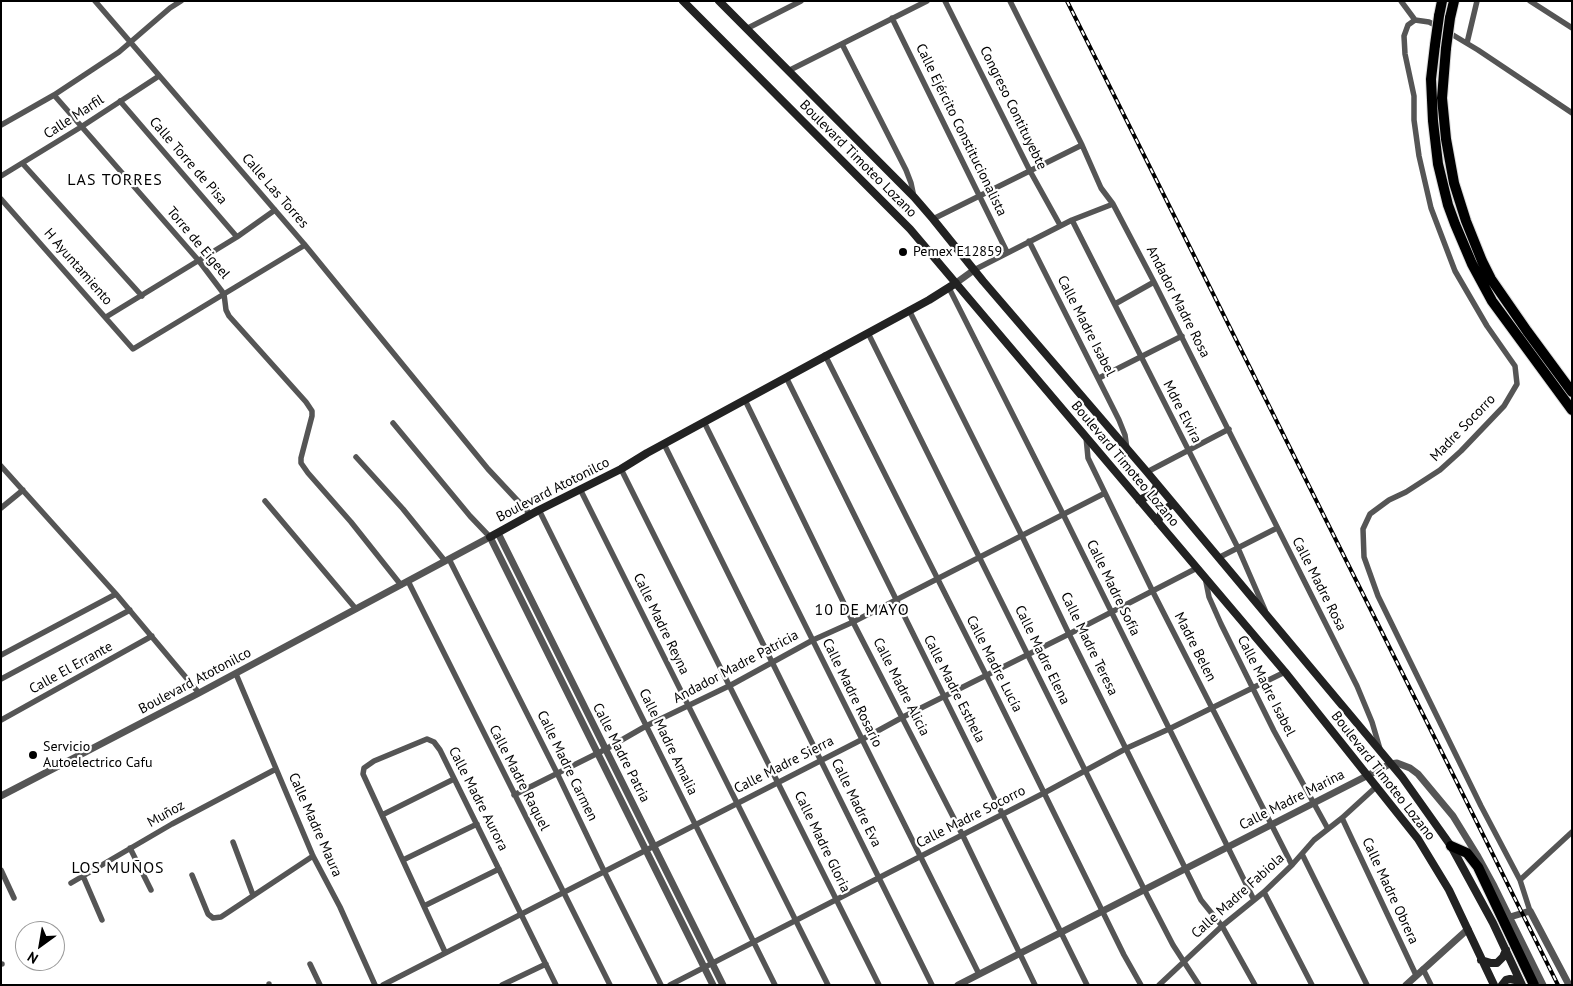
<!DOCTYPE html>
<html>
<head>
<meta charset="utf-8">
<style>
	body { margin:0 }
	#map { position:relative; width:1573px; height:986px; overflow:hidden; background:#fff; font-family:"PT Sans",sans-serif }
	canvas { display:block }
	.frame { position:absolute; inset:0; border:2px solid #000; pointer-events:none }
	.north { position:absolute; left:15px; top:921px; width:50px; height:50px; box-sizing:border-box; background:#fff; border:1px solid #999; border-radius:50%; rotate:212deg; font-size:14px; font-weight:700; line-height:20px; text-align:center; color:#000 }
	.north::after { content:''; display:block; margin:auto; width:18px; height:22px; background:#000; clip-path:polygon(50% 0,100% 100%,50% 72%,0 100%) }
</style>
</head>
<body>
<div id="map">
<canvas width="1573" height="986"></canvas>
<div class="frame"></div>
<div class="north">N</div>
</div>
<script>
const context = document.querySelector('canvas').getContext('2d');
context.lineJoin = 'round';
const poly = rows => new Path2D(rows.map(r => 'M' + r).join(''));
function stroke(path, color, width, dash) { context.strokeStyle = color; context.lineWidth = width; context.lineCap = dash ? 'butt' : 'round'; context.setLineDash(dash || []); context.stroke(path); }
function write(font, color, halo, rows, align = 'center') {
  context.font = font + ' "PT Sans",sans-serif'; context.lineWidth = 4.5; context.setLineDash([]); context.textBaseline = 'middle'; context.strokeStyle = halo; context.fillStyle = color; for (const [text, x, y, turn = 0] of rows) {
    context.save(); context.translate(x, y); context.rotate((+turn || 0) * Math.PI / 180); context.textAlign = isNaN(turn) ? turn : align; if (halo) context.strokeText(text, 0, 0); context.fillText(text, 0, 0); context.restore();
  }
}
const motorway = poly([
	[1439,16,1442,1],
	[1450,18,1454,1],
	[1435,45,1431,79,1433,121,1438,164,1448,205,1455,224,1472,264,1492,301,1572,410],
	[1446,48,1442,98,1446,139,1454,183,1466,221,1482,261,1491,279,1527,331,1572,392],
	[1451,846,1467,853,1478,867,1534,985]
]);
stroke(motorway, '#dbdbdb', 12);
stroke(poly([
	[95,1,305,245,488,469,531,515],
	[945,1,1030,171,1060,225],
	[1010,1,1082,145,1101,188,1113,204,1154,282,1357,686,1372,722,1380,749],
	[1401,1,1415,20],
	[1530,1,1572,28],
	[892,18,1007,252],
	[1439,27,1429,22,1415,20,1408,25,1404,36,1405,54,1414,96,1414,120,1419,156,1431,208,1455,271,1487,326,1515,366,1517,384,1504,406,1461,451,1440,470,1406,492,1389,500,1370,514,1363,529,1364,557,1378,596,1481,806,1520,880,1530,911],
	[746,29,801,1],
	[1448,32,1478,50,1572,113],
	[1467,43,1477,1],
	[842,44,906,170,911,183,914,197],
	[788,71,927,1],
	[54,95,199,261,224,294,226,310,229,316,306,402,312,411,312,416,301,458,301,463,308,473,351,522,401,585],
	[120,101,237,237],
	[1,125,54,95,119,52,170,8,181,1],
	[23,164,142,296],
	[1,176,81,127,159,76],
	[1,199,133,349,305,245],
	[933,219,1082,145],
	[1072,220,1238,548,1265,610],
	[1029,241,1119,420,1125,435,1127,449],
	[974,270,1072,220,1113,204],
	[949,288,1063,514,1254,900],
	[1115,304,1154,282],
	[909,310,1022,536,1069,634,1201,900,1222,926,1255,985],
	[106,317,237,237,275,210],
	[868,333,1145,891,1173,945,1199,985],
	[825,355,986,675,1124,955,1141,985],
	[786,377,1087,985],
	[1099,378,1182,336],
	[745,400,853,622,963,836,1035,985],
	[704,422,979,974],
	[393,423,470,516,490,537],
	[1086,437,1088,458,1105,493,1153,592,1292,865],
	[664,444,932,985],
	[356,457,403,509,445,561],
	[1,466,116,594,199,693],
	[621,469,879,985],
	[1147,472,1229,429],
	[580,489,828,985],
	[265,501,356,609],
	[1,508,23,490],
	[539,510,775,985],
	[1218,558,1277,528],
	[449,559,557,773,604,871,661,985],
	[1205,577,1209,597,1221,624,1274,731,1328,829],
	[408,581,610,985],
	[1,655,116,594],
	[236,674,313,856,340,907,375,985],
	[1,679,130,610],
	[1,720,152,636],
	[514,795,606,749,646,726,731,685,813,640,853,622,1105,493],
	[382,815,454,779],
	[1342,818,1416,975],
	[233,842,253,895],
	[130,848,151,890],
	[1302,854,1367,985],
	[403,860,477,824],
	[1,870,14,898],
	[192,875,208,914,213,918,221,917,313,856],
	[83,876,102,920],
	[1520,880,1572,832],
	[71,883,172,824,276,769],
	[1264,892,1312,985],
	[424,906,499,869],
	[445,952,363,774,364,768,374,761,427,739,434,742,440,750,556,985],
	[1,964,2,964],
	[310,964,320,985],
	[1423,969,1431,985],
	[269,984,269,985],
	[383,985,861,740,903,717,1069,634,1197,568],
	[502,985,546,964],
	[670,985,1044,793,1127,748,1169,729,1285,672],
	[1159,985,1222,926,1264,892,1292,865,1314,840,1342,818,1377,786]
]), '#555', 5.5);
stroke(poly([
	[956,283,974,270],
	[498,533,723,985],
	[1,796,199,693,490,537,713,985],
	[1510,917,1530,911,1569,985],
	[958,985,1390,764,1397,763,1410,768,1418,774,1453,816,1477,855,1494,886,1543,985],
	[1406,985,1468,929]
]), '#555', 7);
stroke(poly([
	[683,1,910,229,1285,672,1418,839,1449,890,1494,985],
	[719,1,914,197,933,219,983,281,1147,472,1402,777,1451,846,1493,923,1522,985],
	[1139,500,1153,494,1157,485],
	[1158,522,1162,511,1173,504],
	[490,537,539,510,621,469,647,453,929,300,956,283],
	[1481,960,1491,963,1497,963,1503,957,1506,950],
	[1502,985,1506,980,1510,979,1520,981]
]), '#222', 8);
stroke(motorway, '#000', 10);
const rail = poly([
	[1067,1,1558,985]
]);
stroke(rail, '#000', 4);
stroke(rail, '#fff', 2, [5.5]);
const motorwayBridge = poly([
	[1435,45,1439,16],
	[1446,48,1450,18]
]);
stroke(motorwayBridge, '#dbdbdb', 12, []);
stroke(motorwayBridge, '#000', 10);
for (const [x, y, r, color] of [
	[903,252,5,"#000"],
	[33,755,5,"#000"]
]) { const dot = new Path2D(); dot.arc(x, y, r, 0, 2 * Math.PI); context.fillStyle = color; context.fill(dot); stroke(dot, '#fff', 2); }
write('14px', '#000', '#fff', [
	["Congreso Contituyebte",1013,108,64],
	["Calle Marfil",74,117,-33],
	["Calle Ejército Constitucionalista",961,130,64],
	["Boulevard Timoteo Lozano",858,159,45],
	["Calle Torre de Pisa",188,161,49],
	["Calle Las Torres",275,191,49],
	["Torre de Eigeel",198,243,50],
	["H Ayuntamiento",78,267,49],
	["Andador Madre Rosa",1178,302,63],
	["Calle Madre Isabel",1086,326,63],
	["Mdre Elvira",1182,412,63],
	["Madre Socorro",1463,428,-46],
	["Boulevard Timoteo Lozano",1125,464,50],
	["Boulevard Atotonilco",553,490,-27],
	["Calle Madre Rosa",1319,584,63],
	["Calle Madre Sofía",1113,588,64],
	["Calle Madre Reyna",661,624,64],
	["Calle Madre Teresa",1089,644,64],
	["Madre Belen",1195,647,63],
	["Calle Madre Elena",1042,655,64],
	["Calle Madre Lucía",994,664,63],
	["Andador Madre Patricia",736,667,-28],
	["Calle El Errante",71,668,-29],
	["Boulevard Atotonilco",195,681,-28],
	["Calle Madre Isabel",1266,686,63],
	["Calle Madre Alicia",901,687,63],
	["Calle Madre Esthela",954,689,63],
	["Calle Madre Rosario",852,693,64],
	["Calle Madre Amalia",668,742,64],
	["Calle Madre Patria",621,753,63],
	["Calle Madre Sierra",784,765,-27],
	["Calle Madre Carmen",567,766,64],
	["Boulevard Timoteo Lozano",1383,776,52],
	["Calle Madre Raquel",519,778,63],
	["Calle Madre Aurora",478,799,63],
	["Calle Madre Marina",1292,800,-27],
	["Calle Madre Eva",856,803,64],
	["Muñoz",166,814,-29],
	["Calle Madre Socorro",971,817,-27],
	["Calle Madre Maura",315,825,66],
	["Calle Madre Gloria",822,842,64],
	["Calle Madre Obrera",1390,891,65],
	["Calle Madre Fabiola",1238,896,-42]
]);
write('14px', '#000', '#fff', [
	["Pemex E12859",913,252],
	["Servicio",43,747],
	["Autoelectrico Cafu",43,763]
], 'left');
context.letterSpacing = '1px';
write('16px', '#000', '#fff', [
	["LAS TORRES",115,180],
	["10 DE MAYO",862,610],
	["LOS MUÑOS",118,868]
]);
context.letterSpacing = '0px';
</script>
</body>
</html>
